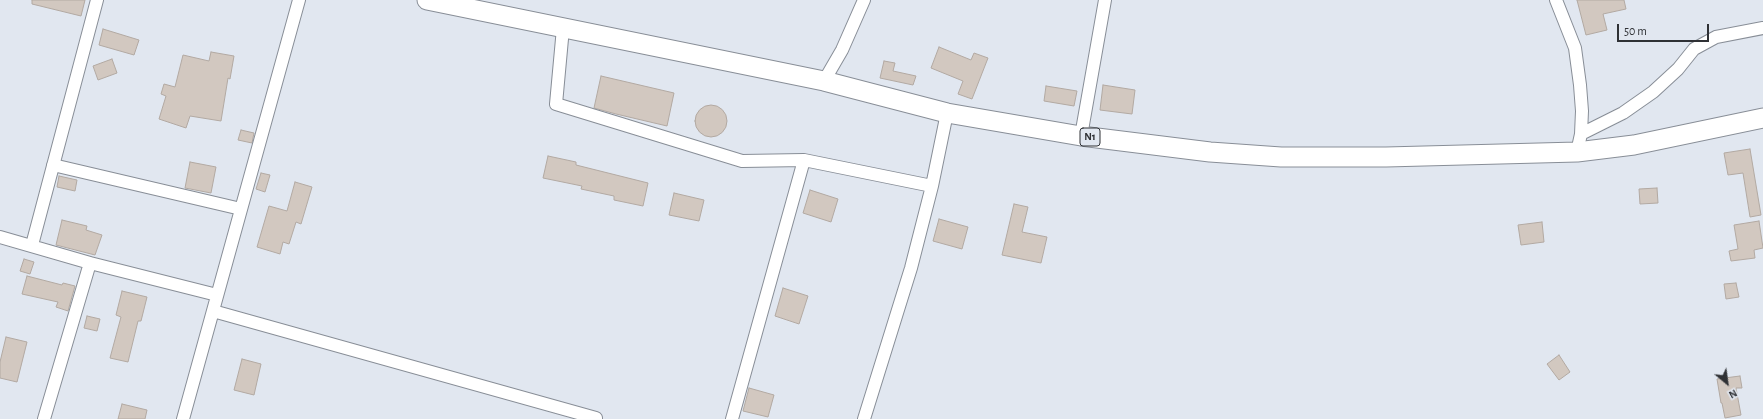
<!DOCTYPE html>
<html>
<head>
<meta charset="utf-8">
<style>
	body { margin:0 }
	#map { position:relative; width:1763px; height:419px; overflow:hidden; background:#e1e7f0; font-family:"Alegreya Sans",sans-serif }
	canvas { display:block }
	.north { position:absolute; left:1707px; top:363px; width:40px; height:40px; -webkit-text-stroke:3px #e1e7f0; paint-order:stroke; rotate:151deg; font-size:11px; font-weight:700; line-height:16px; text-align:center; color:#2f3135 }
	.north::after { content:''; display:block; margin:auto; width:14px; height:18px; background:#2f3135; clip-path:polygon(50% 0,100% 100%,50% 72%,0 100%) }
	.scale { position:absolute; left:1617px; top:24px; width:92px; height:18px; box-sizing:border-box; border:2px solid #2f3135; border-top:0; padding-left:5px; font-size:12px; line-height:14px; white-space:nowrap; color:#2f3135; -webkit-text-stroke:3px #e1e7f0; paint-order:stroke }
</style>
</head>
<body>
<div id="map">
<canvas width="1763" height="419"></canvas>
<div class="north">N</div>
<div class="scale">50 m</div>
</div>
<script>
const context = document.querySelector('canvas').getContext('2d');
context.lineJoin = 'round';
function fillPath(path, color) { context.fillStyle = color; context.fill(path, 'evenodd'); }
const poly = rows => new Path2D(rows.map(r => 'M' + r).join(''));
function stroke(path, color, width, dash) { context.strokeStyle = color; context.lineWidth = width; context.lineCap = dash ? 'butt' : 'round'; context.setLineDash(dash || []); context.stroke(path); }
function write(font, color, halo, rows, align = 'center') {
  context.font = font + ' "Alegreya Sans",sans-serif'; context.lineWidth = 3.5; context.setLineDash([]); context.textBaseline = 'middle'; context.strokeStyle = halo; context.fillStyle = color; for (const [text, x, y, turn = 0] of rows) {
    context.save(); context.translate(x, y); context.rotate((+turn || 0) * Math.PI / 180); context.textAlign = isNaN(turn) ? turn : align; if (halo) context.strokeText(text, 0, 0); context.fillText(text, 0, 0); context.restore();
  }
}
const building = poly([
	[32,0,85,0,81,16,32,4,32,0],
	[1577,0,1624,0,1626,9,1603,14,1607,30,1586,35,1577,0],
	[103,29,139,40,134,55,99,45,103,29],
	[939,47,971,60,974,53,988,58,972,99,958,94,963,81,931,68,939,47],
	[211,52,234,56,230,79,228,78,221,121,190,116,186,128,159,119,166,96,161,94,164,84,175,87,183,55,209,61,211,52],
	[112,59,117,73,98,80,93,66,112,59],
	[884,61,895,63,893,71,916,76,913,85,880,78,884,61],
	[601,76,674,93,667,126,616,114,594,108,601,76],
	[1103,85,1135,90,1132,114,1100,110,1103,85],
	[1046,86,1077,91,1074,106,1044,101,1046,86],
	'695 121a16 16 0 1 1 32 0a16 16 0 1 1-32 0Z',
	[241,130,254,133,252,143,238,140,241,130],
	[1750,149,1761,215,1750,217,1743,173,1728,175,1724,153,1750,149],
	[548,156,576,162,576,165,648,183,643,206,614,200,614,196,581,189,582,186,543,178,548,156],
	[190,162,216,167,211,193,185,188,190,162],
	[261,173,270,175,265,192,256,189,261,173],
	[59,176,77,180,75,191,57,187,59,176],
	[295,182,312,187,301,224,296,222,289,244,283,242,280,254,257,247,269,206,287,211,295,182],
	[1657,188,1658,203,1640,204,1639,189,1657,188],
	[810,190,838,199,831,222,803,213,810,190],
	[674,193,704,200,699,221,669,215,674,193],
	[1014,204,1028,207,1022,232,1047,237,1041,263,1002,255,1014,204],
	[939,219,968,227,962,249,933,241,939,219],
	[62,220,87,226,86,230,102,235,95,255,56,245,62,220],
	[1759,221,1763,248,1754,250,1755,258,1731,261,1729,251,1738,249,1734,225,1759,221],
	[1542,222,1544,242,1521,245,1518,225,1542,222],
	[24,259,34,262,30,274,20,271,24,259],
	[27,276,62,285,63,283,75,286,68,311,56,307,58,302,22,294,27,276],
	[1736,283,1739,297,1726,299,1724,284,1736,283],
	[783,288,808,296,799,324,775,316,783,288],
	[122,291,147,297,141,321,138,321,128,362,110,358,121,317,116,315,122,291],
	[87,316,100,319,97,331,84,328,87,316],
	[6,337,27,342,17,382,0,378,0,362,6,337],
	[1559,355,1570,372,1559,380,1547,364,1559,355],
	[242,359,261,364,254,395,234,390,242,359],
	[1740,376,1742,388,1736,388,1741,415,1725,418,1722,403,1721,403,1717,379,1740,376],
	[749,388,774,395,768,417,743,411,749,388],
	[122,404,147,410,145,419,118,419,122,404]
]);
fillPath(building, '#d2c8c0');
stroke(building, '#b2a9a2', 1);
const minor = poly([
	[1556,0,1575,48,1580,85,1582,111,1581,134,1577,152],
	[563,28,556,104,742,161,804,160,932,186],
	[824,81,842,50,864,0],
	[1581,134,1623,113,1653,92,1678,69,1694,49,1716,37,1763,28],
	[1081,136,1105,0],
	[53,165,241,209],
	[0,237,90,263,217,295],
	[32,245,97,0],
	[213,311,596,418],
	[44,419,90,263],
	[183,419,299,0],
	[732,419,804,160],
	[864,419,911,268,932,186,947,113]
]);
const trunk = poly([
	[427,0,824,81,947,113,1081,136,1210,152,1281,157,1386,157,1577,152,1634,145,1763,118]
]);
stroke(minor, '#888e97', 14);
stroke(trunk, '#888e97', 21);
stroke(minor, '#fff', 12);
stroke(trunk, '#fff', 19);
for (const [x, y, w] of [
	[1090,137,20]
]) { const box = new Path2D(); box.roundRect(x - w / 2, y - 9, w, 18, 3); context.fillStyle = '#e1e7f0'; context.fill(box); stroke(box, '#2f3135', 1); }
write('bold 11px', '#2f3135', null, [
	["N1",1090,137]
]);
</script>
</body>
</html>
